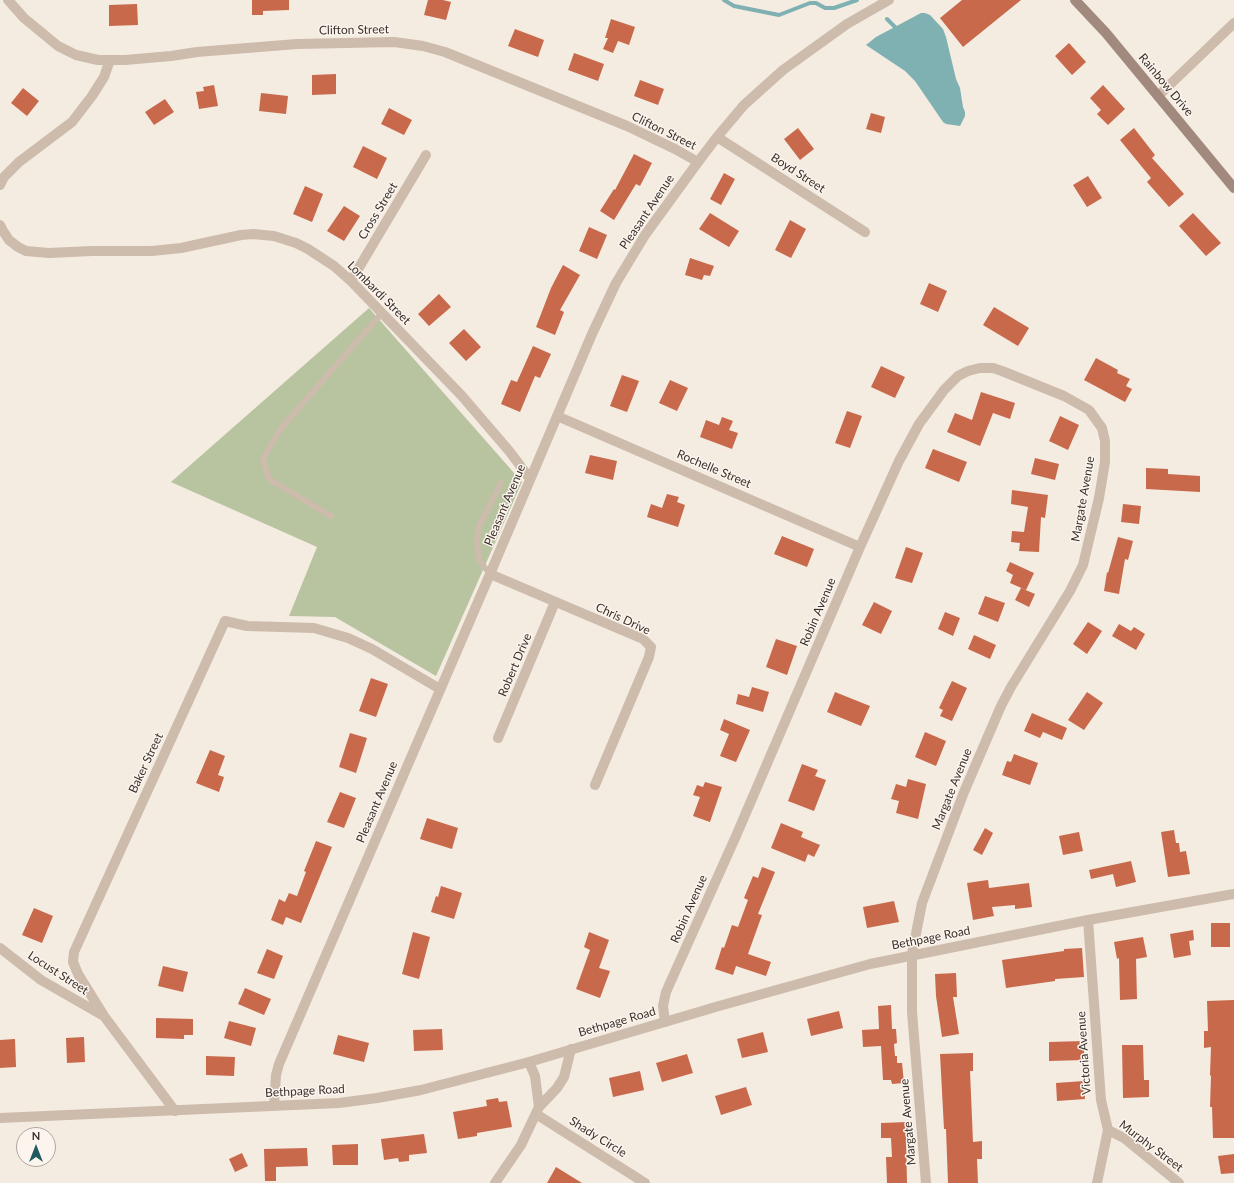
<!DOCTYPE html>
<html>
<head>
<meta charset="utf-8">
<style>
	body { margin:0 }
	#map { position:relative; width:1234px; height:1183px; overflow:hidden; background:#f4ebe1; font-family:Lato,sans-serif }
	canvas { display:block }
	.north { position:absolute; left:16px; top:1127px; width:40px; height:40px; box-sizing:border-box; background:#fbf5ee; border:1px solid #aea6a0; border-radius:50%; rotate:0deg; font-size:11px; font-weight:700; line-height:16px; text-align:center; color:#3b302b }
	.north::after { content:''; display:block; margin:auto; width:14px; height:18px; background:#1f5a5e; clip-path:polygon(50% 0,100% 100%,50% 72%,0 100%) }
</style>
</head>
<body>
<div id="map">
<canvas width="1234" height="1183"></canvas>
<div class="north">N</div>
</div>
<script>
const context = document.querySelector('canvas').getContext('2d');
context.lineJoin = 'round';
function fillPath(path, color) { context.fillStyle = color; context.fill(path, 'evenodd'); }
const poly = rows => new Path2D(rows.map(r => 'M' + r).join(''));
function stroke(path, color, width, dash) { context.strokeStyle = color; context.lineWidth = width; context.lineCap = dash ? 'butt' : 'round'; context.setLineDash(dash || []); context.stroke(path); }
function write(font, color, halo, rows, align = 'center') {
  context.font = font + ' Lato,sans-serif'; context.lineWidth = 3; context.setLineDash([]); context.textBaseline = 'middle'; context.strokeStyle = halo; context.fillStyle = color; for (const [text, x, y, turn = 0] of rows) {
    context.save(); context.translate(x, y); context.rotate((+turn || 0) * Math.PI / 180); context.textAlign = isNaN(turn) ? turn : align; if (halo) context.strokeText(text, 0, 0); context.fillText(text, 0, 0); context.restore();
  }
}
fillPath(poly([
	[369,308,522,482,436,676,335,617,289,616,317,547,171,482]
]), '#b8c4a0');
fillPath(poly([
	[921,13,925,13,930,15,943,29,946,37,956,79,960,88,963,107,965,112,965,116,960,126,946,124,943,122,915,81,905,71,866,45,876,37]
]), '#7fb0b2');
stroke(poly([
	[724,0,734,6,779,15,810,3,816,3,825,8,834,8,857,0],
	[887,19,897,29]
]), '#7fb0b2', 4);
fillPath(poly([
	[252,0,289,0,289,10,263,11,263,15,252,15],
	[428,0,443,0,451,2,446,20,424,15],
	[962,0,1021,0,963,47,940,18],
	[137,4,138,25,109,26,109,5],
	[611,19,635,27,629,45,618,41,613,53,603,49,608,38,605,38],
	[515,29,544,40,538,57,508,46],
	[1069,43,1086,62,1072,75,1055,56],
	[574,53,604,64,598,81,568,70],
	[336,74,336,94,312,95,312,75],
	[640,80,664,89,658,105,634,96],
	[214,85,218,106,199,109,196,92,204,91,203,87],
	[1103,85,1125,109,1108,125,1097,114,1101,110,1090,98],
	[23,88,39,101,27,116,11,103],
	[261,93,288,96,286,114,259,111],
	[165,99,174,112,154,125,145,112],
	[389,108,412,120,404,135,381,124],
	[871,113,885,117,881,133,866,129],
	[798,128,814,149,800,160,784,139],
	[1134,128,1155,155,1152,158,1184,194,1169,207,1147,182,1151,178,1120,140],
	[363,146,387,158,377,179,353,167],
	[634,154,652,163,640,186,636,184,614,220,600,211,614,189,615,190],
	[724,173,735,179,721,205,710,199],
	[1088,176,1102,198,1087,207,1073,185],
	[305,186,323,194,312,222,293,214],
	[344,206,360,216,344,241,327,231],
	[710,213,739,231,729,247,699,229],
	[1193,213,1221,243,1206,256,1179,226],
	[790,220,806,229,791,258,775,250],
	[589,227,607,235,597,259,579,251],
	[690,258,714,266,710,276,704,275,702,280,685,275],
	[563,265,580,275,560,310,564,312,555,335,536,327,551,288],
	[929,283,947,291,938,312,920,304],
	[439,294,451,307,429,326,418,314],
	[994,307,1029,328,1018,346,983,325],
	[464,329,481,347,466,361,449,343],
	[533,346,551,354,540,378,535,376,520,412,501,404,511,380,517,382],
	[1096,358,1118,370,1117,373,1130,379,1126,386,1132,389,1125,402,1084,380],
	[881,366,905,377,895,398,871,387],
	[622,375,639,381,627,412,610,406],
	[670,380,688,388,677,411,659,403],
	[981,392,1015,403,1010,419,993,413,980,446,947,432,955,413,972,420],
	[847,411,862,416,850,448,835,443],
	[1060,416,1079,425,1068,450,1049,441],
	[722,417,733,421,729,430,738,433,732,449,700,437,706,420,719,425],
	[933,449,967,462,959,482,925,468],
	[590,455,617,461,613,480,585,473],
	[1035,458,1059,464,1055,480,1031,474],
	[1146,468,1168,469,1168,474,1200,476,1200,492,1146,489],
	[1012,490,1048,495,1045,518,1041,517,1039,552,1019,551,1020,543,1011,542,1012,531,1024,532,1028,507,1011,504],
	[667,494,679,497,677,502,685,505,678,527,647,517,651,504,662,508],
	[1123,504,1141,506,1139,524,1121,522],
	[782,536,814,549,807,567,774,554],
	[1118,537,1133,541,1128,560,1125,559,1119,594,1104,591,1107,572,1108,573],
	[906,547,923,553,912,583,895,578],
	[1010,562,1034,573,1026,590,1010,583,1013,575,1006,571],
	[1021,588,1035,594,1029,607,1015,600],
	[985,596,1005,603,998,622,978,614],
	[874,602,892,611,881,634,862,625],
	[945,612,960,618,953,636,938,629],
	[1088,622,1102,631,1087,654,1073,644],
	[1119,624,1131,631,1134,627,1145,634,1136,650,1112,636],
	[974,635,996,645,990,659,968,649],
	[776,639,797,646,787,675,766,667],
	[371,678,388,684,376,717,359,711],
	[952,681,967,688,952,721,940,716,943,710,939,708],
	[752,687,769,692,763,712,736,704,738,694,749,697],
	[835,692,870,706,861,726,827,712],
	[1087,692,1103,703,1084,730,1068,720],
	[1032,713,1067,728,1062,740,1043,732,1040,738,1024,731],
	[724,719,750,730,736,762,720,756,729,734,720,730],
	[925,732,946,741,936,766,915,757],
	[350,733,367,738,356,773,339,767],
	[210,750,225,756,218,775,224,777,219,792,196,783],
	[1014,754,1038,763,1030,785,1002,775,1007,761,1011,762],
	[802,764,818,770,815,776,826,780,814,811,788,801],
	[908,779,926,784,918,819,896,813,899,801,891,799,896,784,906,787],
	[705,782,722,787,710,822,693,816,700,797,693,795,697,785,703,787],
	[340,792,356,798,344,828,327,822],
	[427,818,458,828,452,849,420,839],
	[781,823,803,832,801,837,820,845,814,857,808,854,805,862,771,848],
	[985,828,993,833,982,855,973,850],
	[1174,830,1176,843,1179,843,1180,852,1186,851,1190,874,1168,877,1161,832],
	[1079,832,1083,851,1063,855,1059,836],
	[316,841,332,847,301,923,286,917,283,925,271,920,279,899,285,902,289,893,297,896,306,872,304,871],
	[1131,861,1136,882,1116,887,1113,874,1091,879,1089,870],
	[762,867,775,872,758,914,762,915,748,954,771,962,766,976,736,966,733,975,715,969,722,947,724,948,732,925,738,927,748,900,744,898,753,876,758,878],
	[988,880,989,888,1029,883,1032,907,1015,909,1015,905,992,907,994,916,973,920,967,883],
	[441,886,462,893,454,919,431,912,436,896,438,897],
	[894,901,899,922,867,928,863,907],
	[34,908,53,916,42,943,22,935],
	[1211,923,1230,923,1230,947,1211,947],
	[1193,930,1194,940,1189,941,1191,955,1174,958,1170,934],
	[413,932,430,937,419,979,402,974],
	[589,932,609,940,599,968,610,971,600,998,576,989,590,950,584,947],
	[1143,937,1147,957,1136,959,1137,999,1120,1000,1119,958,1117,959,1114,942],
	[1082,948,1084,977,1055,979,1055,981,1006,988,1002,960,1064,951,1064,949],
	[267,949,283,956,274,979,257,973],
	[163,966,188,972,183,992,158,986],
	[956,973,957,997,953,997,959,1034,942,1037,936,996,935,974],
	[245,988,271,999,264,1015,238,1004],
	[1234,1000,1234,1138,1213,1138,1212,1107,1210,1107,1211,1076,1210,1075,1211,1047,1204,1048,1204,1031,1208,1031,1207,1001],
	[891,1005,892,1029,896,1029,897,1043,894,1044,895,1056,897,1056,897,1063,902,1063,904,1083,892,1084,891,1080,883,1080,881,1046,863,1047,862,1030,879,1029,878,1006],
	[839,1011,843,1028,811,1036,807,1019],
	[156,1018,193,1019,193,1035,184,1035,184,1039,156,1038],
	[229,1021,256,1028,251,1046,224,1038],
	[442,1029,443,1050,414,1051,413,1030],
	[763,1032,768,1052,742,1058,737,1039],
	[338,1035,369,1043,364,1062,333,1054],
	[84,1037,85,1062,67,1063,66,1038],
	[15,1039,16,1067,0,1068,0,1040],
	[1084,1041,1084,1060,1049,1061,1049,1042],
	[1122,1045,1143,1045,1144,1080,1149,1080,1149,1097,1123,1098],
	[973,1053,973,1071,970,1071,973,1142,982,1141,982,1159,977,1159,978,1183,948,1183,946,1129,944,1129,940,1054],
	[687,1054,693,1073,662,1082,656,1063],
	[206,1056,235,1057,234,1076,206,1075],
	[640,1071,644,1090,613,1097,609,1078],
	[1084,1081,1085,1099,1057,1101,1056,1083],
	[746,1087,752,1105,721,1115,715,1096],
	[498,1098,499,1102,507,1101,512,1127,477,1133,477,1136,458,1139,453,1112,487,1106,486,1100],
	[908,1122,908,1137,906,1137,907,1183,887,1183,886,1157,892,1157,891,1138,881,1138,881,1123],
	[424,1134,427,1153,409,1155,409,1161,399,1162,398,1158,384,1160,381,1139],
	[358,1144,358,1165,333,1165,332,1145],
	[307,1148,308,1166,276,1167,276,1181,265,1181,264,1149],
	[242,1153,248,1166,235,1172,229,1159],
	[1234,1154,1234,1173,1221,1174,1218,1156],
	[556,1167,582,1183,547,1183]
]), '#c8694b');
stroke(poly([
	[331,516,269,479,263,459,282,427,382,313],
	[490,574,479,560,477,542,479,526,501,483]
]), '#cdbbac', 6);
stroke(poly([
	[8,0,24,18,58,46,76,55,98,60,125,60,171,56,197,52,297,44,394,42,423,46,445,52,627,126,675,149,698,162],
	[1158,96,1234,23],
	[717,137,865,232],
	[0,185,4,177,19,162,72,122,92,96,104,77,110,60],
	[0,225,3,231,9,240,18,247,26,251,49,253,92,251,152,251,181,248,241,235,253,234,274,236,296,243,308,249,334,266,351,281,462,396,510,452,530,479],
	[351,281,426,155],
	[557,416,860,547],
	[490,574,643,639,651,647,649,657,595,785],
	[498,738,555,602],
	[1088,920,1101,1100,1108,1130,1097,1183],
	[0,948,41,980,102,1015],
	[665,1022,663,1006,666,992,736,836,860,547,899,461,919,424,944,390,958,376,968,371,980,368,993,368,1002,371,1064,396,1089,410,1102,428,1105,441,1105,462,1099,498,1083,565,1070,591,1011,687,1001,706,964,792,922,903,912,954,912,1012,926,1183],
	[529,1062,535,1076,539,1107],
	[274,1106,276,1075,279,1064,490,574,592,334,616,283,645,235,698,162,717,137,744,105,783,70,847,24,889,0],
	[175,1111,104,1016,78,974,73,962,74,952,225,621,247,626,314,628,348,638,372,649,440,689],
	[536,1114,645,1183],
	[1108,1130,1124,1138,1179,1183],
	[495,1183,521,1145,539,1107,557,1088,564,1077,571,1049]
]), '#cdbbac', 10);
stroke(poly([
	[0,1118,339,1103,377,1098,421,1090,529,1062,719,1006,870,964,1088,920,1234,894]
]), '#cdbbac', 10);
stroke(poly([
	[1075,0,1106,33,1234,188]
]), '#a18a7d', 10);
write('12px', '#3b302b', '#fbf5ee', [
	["Clifton Street",354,30,-1],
	["Rainbow Drive",1166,85,50],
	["Clifton Street",664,131,26],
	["Boyd Street",798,173,33],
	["Cross Street",378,211,-59],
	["Pleasant Avenue",647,212,-56],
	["Lombardi Street",379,293,45],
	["Rochelle Street",714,469,23],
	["Margate Avenue",1083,499,-80],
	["Pleasant Avenue",505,505,-67],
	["Robin Avenue",818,612,-67],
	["Chris Drive",623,619,25],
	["Robert Drive",515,665,-67],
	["Baker Street",146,763,-65],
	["Margate Avenue",952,789,-68],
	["Pleasant Avenue",377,802,-67],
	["Robin Avenue",689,909,-66],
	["Bethpage Road",931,938,-11],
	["Locust Street",58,973,33],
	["Bethpage Road",617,1022,-16],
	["Victoria Avenue",1084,1053,-94],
	["Bethpage Road",305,1091,-3],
	["Margate Avenue",908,1122,-95],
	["Shady Circle",598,1137,32],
	["Murphy Street",1151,1146,37]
]);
</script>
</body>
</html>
